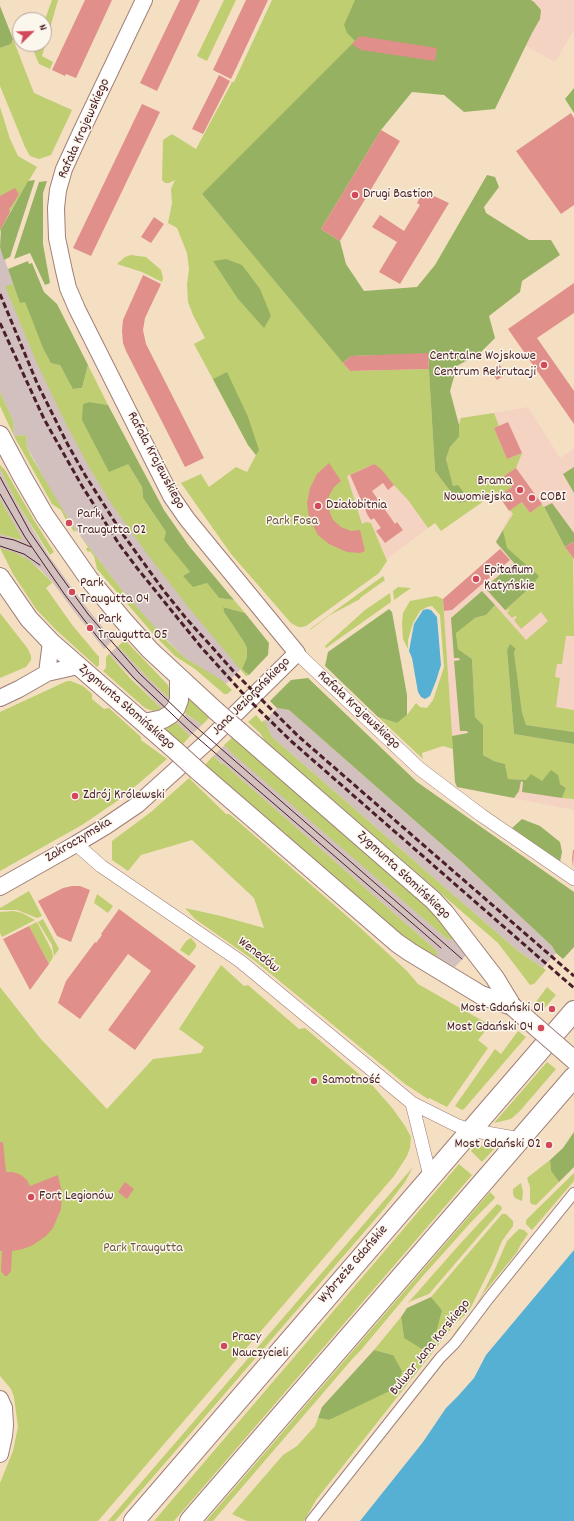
<!DOCTYPE html>
<html>
<head>
<meta charset="utf-8">
<style>
	body { margin:0 }
	#map { position:relative; width:574px; height:1521px; overflow:hidden; background:#f4dfc3; font-family:Dekko,sans-serif }
	canvas { display:block }
	.north { position:absolute; left:12px; top:12px; width:40px; height:40px; box-sizing:border-box; background:#fbf7ec; border:1px solid #b4a19f; border-radius:50%; rotate:67deg; font-size:11px; font-weight:700; line-height:16px; text-align:center; color:#4a1f2b }
	.north::after { content:''; display:block; margin:auto; width:14px; height:18px; background:#d1495b; clip-path:polygon(50% 0,100% 100%,50% 72%,0 100%) }
</style>
</head>
<body>
<div id="map">
<canvas width="574" height="1521"></canvas>
<div class="north">N</div>
</div>
<script>
const context = document.querySelector('canvas').getContext('2d');
context.lineJoin = 'round';
function fillPath(path, color) { context.fillStyle = color; context.fill(path, 'evenodd'); }
const poly = rows => new Path2D(rows.map(r => 'M' + r).join(''));
function stroke(path, color, width, dash) { context.strokeStyle = color; context.lineWidth = width; context.lineCap = dash ? 'butt' : 'round'; context.setLineDash(dash || []); context.stroke(path); }
function write(font, color, halo, rows, align = 'center') {
  context.font = font + ' Dekko,sans-serif'; context.lineWidth = 3; context.setLineDash([]); context.textBaseline = 'middle'; context.strokeStyle = halo; context.fillStyle = color; for (const [text, x, y, turn = 0] of rows) {
    context.save(); context.translate(x, y); context.rotate((+turn || 0) * Math.PI / 180); context.textAlign = isNaN(turn) ? turn : align; if (halo) context.strokeText(text, 0, 0); context.fillText(text, 0, 0); context.restore();
  }
}
fillPath(poly([
	[465,0,574,0,574,30,555,62,460,10],
	[528,407,560,458,574,448,574,810,461,788,457,787,455,782,443,599,500,549,495,542,511,513,497,494,459,503,433,442,432,423],
	[374,464,408,500,428,528,386,560,381,549,362,524,346,476]
]), '#f5d3c2');
fillPath(poly([
	[0,247,20,302,241,660,240,670,226,684,184,657,154,627,121,589,73,526,53,495,27,447,26,435,14,436,13,420,0,392],
	[0,469,16,501,49,556,83,603,113,640,104,649,73,610,53,583,40,569,22,556,0,548,0,534,20,540,22,538,0,499],
	[118,646,148,678,170,699,162,709,109,654],
	[277,708,289,710,463,863,552,946,556,953,543,968,518,951,272,737,264,721],
	[186,714,202,725,190,736,177,723],
	[225,745,447,939,455,940,466,955,455,967,437,958,437,951,224,764,223,764,213,756]
]), '#d1c0bd');
fillPath(poly([
	[52,0,58,0,42,56,53,62,50,69,39,64,34,52,37,44,44,44,44,22],
	[224,0,236,0,207,61,197,56],
	[272,0,465,0,202,194,350,371,429,369,435,471,459,503,491,496,441,531,435,523,428,528,408,500,374,464,347,476,362,524,366,522,371,523,387,561,379,573,306,626,302,627,298,627,291,623,231,554,181,483,201,474,209,487,236,467,247,472,256,455,248,445,194,344,205,338,193,315,188,302,187,284,189,269,187,253,177,228,168,223,172,203,171,189,175,180,169,183,165,183,162,180,163,140,172,134,196,149,232,82,234,82],
	[13,39,34,93,72,110,51,155,39,159,30,156,25,147,0,86,0,48,11,44],
	[0,107,10,139,18,156,37,167,10,212,0,232],
	[131,255,146,257,161,270,163,278,162,282,142,272,117,264,125,257],
	[13,284,20,303,25,301,43,348,51,363,60,365,74,389,82,388,88,365,108,405,90,402,142,487,143,498,166,532,164,540,190,572,183,576,207,583,219,598,234,600,245,613,223,607,224,612,244,642,247,648,247,657,242,669,249,675,246,676,189,608,148,555,111,503,88,465,64,420,36,361,5,286],
	[0,392,13,420,14,436,26,435,27,447,31,456,69,520,67,522,61,510,52,504,14,436,0,406],
	[494,413,499,426,494,428,507,459,522,453,516,468,504,476,512,487,500,496,497,492,481,495,465,494,458,486,453,486,446,460,450,447,459,437,459,425,461,418],
	[0,465,5,470,34,520,54,552,50,555,16,501,0,469],
	[0,499,22,538,21,540,0,534],
	[522,502,530,513,542,504,565,547,573,558,574,636,566,636,562,664,557,664,555,677,560,678,556,707,574,710,574,732,526,725,522,712,514,652,516,649,510,645,507,651,514,734,574,744,574,799,562,798,566,788,560,784,551,771,542,781,508,779,505,764,494,761,483,755,483,725,475,717,472,659,458,649,456,632,475,618,486,615,495,605,526,640,548,621,541,612,521,629,514,620,517,617,515,616,512,618,507,613,510,609,509,609,506,611,505,610,532,586,512,554,506,548,503,530,513,514,510,510],
	[73,526,121,589,168,642,184,657,223,681,232,690,227,694,224,694,195,669,175,656,155,636,97,569,94,556,90,551,88,552,86,549,88,547,76,530,74,532,71,527],
	[0,548,16,553,29,560,49,579,52,583,46,588,73,626,99,657,99,665,97,667,56,630,36,609,13,574],
	[383,576,385,580,360,598,360,599,330,615,310,630,310,629],
	[398,587,411,588,394,600,393,591],
	[390,593,391,602,326,648,325,646,365,610],
	[436,596,443,599,453,749,443,746,422,753,423,759,378,717,397,723,407,715,416,703,420,707,427,708,433,700,444,667,440,615,432,606,427,607,420,611,413,623,408,640,408,649,403,639,402,624,403,613,410,601],
	[0,613,28,649,31,656,31,660,26,667,0,678],
	[125,640,168,685,170,692,170,699,148,678,118,646],
	[109,654,129,677,162,709,153,711,145,708,103,671,106,668,106,657],
	[67,681,71,681,83,686,92,694,92,699,104,709,109,708,141,737,141,740,167,759,123,797,82,825,0,871,0,712],
	[189,698,210,717,202,725,185,713],
	[256,715,262,722,264,720,272,737,518,951,546,970,534,984,530,985,498,943,265,741,260,733,248,722],
	[176,722,190,736,182,745,162,728],
	[233,737,419,898,439,918,455,940,447,939,233,754,224,745],
	[213,756,222,764,224,764,437,951,437,958,425,952,400,936,205,765],
	[189,778,226,814,229,814,233,817,356,924,407,971,418,984,490,1025,478,1040,488,1048,447,1107,429,1098,428,1099,405,1084,255,961,195,919,185,908,221,916,264,928,254,898,192,840,141,855,128,871,112,860,112,841,151,812],
	[29,891,42,916,37,918,17,910,0,910,0,908],
	[97,894,113,906,108,913,94,903],
	[14,911,22,913,35,920,2,937,0,933,0,912],
	[43,919,59,949,54,956,52,945,38,922],
	[37,922,52,951,53,957,49,964,29,926],
	[191,938,196,944,196,947,189,956,180,950,186,941],
	[221,965,244,986,248,985,299,1029,305,1028,373,1086,393,1109,405,1126,411,1137,410,1148,407,1156,394,1176,98,1521,0,1521,0,1483,13,1451,18,1427,14,1397,11,1389,0,1376,0,987,40,1038,107,1109,153,1059,201,1053,204,1047,179,1029],
	[547,987,556,995,541,1012,535,1005,536,1002],
	[518,1031,526,1037,464,1109,462,1110,455,1106,495,1049,501,1054],
	[547,1062,556,1069,519,1112,511,1119,494,1123],
	[476,1145,494,1148,494,1149,482,1162,471,1151],
	[550,1160,551,1171,559,1182,536,1205,531,1204,530,1201,530,1187,527,1178],
	[459,1164,472,1175,174,1521,154,1521],
	[413,1167,405,1182,384,1209,115,1521,108,1521],
	[574,1173,574,1181,532,1230,526,1224,526,1220],
	[521,1183,523,1192,522,1201,515,1198,513,1194,513,1189],
	[490,1192,495,1197,495,1198,473,1220,422,1277,361,1350,354,1357,213,1521,206,1521],
	[497,1204,501,1206,502,1209,429,1294,411,1301,407,1304,459,1245],
	[502,1214,506,1214,513,1221,513,1226,502,1241,492,1265,471,1307,467,1313,455,1324,316,1500,304,1521,247,1521,232,1514,283,1455,297,1446,315,1426,318,1418,330,1420,393,1355,374,1350,401,1317,404,1338,442,1310,431,1297],
	[519,1229,524,1230,528,1234,521,1244,517,1252,483,1294,473,1314,449,1341,458,1328,472,1314,495,1269,507,1241]
]), '#bfce71');
fillPath(poly([
	[355,0,531,0,534,2,541,10,540,19,532,33,495,109,464,112,444,95,412,92,381,130,321,229,340,241,346,264,364,291,417,287,435,265,487,175,495,177,499,187,484,207,486,213,529,240,551,240,560,255,522,281,520,292,489,316,495,338,480,353,457,366,450,391,459,425,459,437,450,447,446,459,453,486,458,485,465,494,488,497,459,503,435,471,428,354,351,356,343,363,202,194,355,41,347,33,344,25],
	[0,6,13,39,11,44,0,48],
	[574,88,574,113,565,99],
	[35,180,10,257,4,260,0,247,1,229,28,181],
	[47,181,43,193,43,244,50,283,45,285,30,253,14,259,39,182],
	[226,259,242,265,260,289,271,316,264,328,238,299,213,261],
	[28,261,29,264,32,263,44,292,57,304,88,365,82,388,73,389,60,365,51,363,43,348,25,302,20,303,8,269],
	[227,372,248,417,259,450,256,455,248,445,213,379],
	[90,402,108,405,164,510,189,546,234,600,219,598,207,583,193,587,183,576,190,572,164,540,166,532,143,498,142,487,128,464,109,472,82,420,83,404],
	[574,467,574,493,563,474],
	[552,503,574,533,574,544,572,542,565,547,544,507],
	[503,530,507,548,539,576,532,586,505,610,485,588,488,586,491,589,492,588,494,587,490,583,514,563,496,542],
	[482,591,495,605,486,615,475,618,456,633,458,649,472,659,475,717,483,725,483,755,494,761,505,764,508,779,526,780,531,774,542,781,551,770,558,775,560,784,566,788,562,798,522,792,523,782,521,781,519,791,514,798,457,787,455,782,452,736,468,733,467,731,460,731,454,661,460,660,459,658,454,658,451,618],
	[223,607,245,613,269,643,268,655,249,675,242,669,247,657,247,648,244,642,224,612],
	[389,609,392,612,407,695,407,715,397,723,378,717,325,666,328,652],
	[510,644,516,649,514,652,522,712,526,725,574,732,574,744,514,734,507,650],
	[308,678,417,782,574,892,574,947,563,959,556,953,552,946,463,863,289,710,277,708,270,701,291,680],
	[522,819,540,826,560,842,562,852,560,862,512,828],
	[574,1132,574,1167,559,1182,551,1171,550,1160,563,1148],
	[431,1297,442,1310,437,1329,430,1345,422,1349,404,1338,401,1317,407,1308],
	[374,1350,393,1355,402,1371,398,1387,329,1420,318,1418,322,1407]
]), '#97b163');
fillPath(poly([
	[427,609,431,610,437,617,441,665,436,681,430,696,425,699,421,697,418,692,412,658,409,651,414,624,423,610],
	[574,1250,574,1521,360,1521,423,1442,446,1408,458,1396,474,1378,486,1355]
]), '#56b0d4');
fillPath(poly([
	[85,0,112,0,76,78,66,74,65,76,52,70],
	[180,0,200,0,157,91,140,83],
	[246,0,268,0,231,79,213,70],
	[360,36,437,48,435,61,361,50,352,44],
	[219,75,230,81,203,134,192,129],
	[142,104,160,112,91,256,73,248],
	[571,113,574,118,574,205,561,214,516,151],
	[381,130,400,141,340,241,321,229],
	[15,188,19,194,11,207,9,208,10,212,0,230,0,196],
	[423,191,449,203,400,284,379,272,397,242,372,227,380,215,404,231,420,205,417,203],
	[154,217,164,224,151,243,141,237],
	[143,275,161,284,145,318,143,330,146,344,204,458,185,467,126,351,123,343,122,331,123,320],
	[574,283,574,313,537,338,574,391,574,424,508,329],
	[428,353,429,369,350,371,343,363,351,356],
	[500,365,505,375,497,380,491,371],
	[508,422,522,453,507,459,494,428],
	[329,463,341,481,334,487,329,496,328,503,330,513,333,520,341,527,351,531,360,530,365,551,360,553,347,552,329,544,318,535,309,518,307,503,310,488,317,474],
	[374,464,381,469,394,485,388,490,383,483,372,491,395,524,397,522,403,530,385,543,376,531,381,528,374,518,371,520,368,516,350,475],
	[516,468,542,504,530,513,522,502,509,511,499,496,512,487,504,476],
	[572,542,574,544,574,559,565,547],
	[500,549,510,560,452,610,444,611,443,599],
	[74,791,81,795,76,802,70,798],
	[573,850,574,850,573,868,572,859],
	[72,886,80,886,90,890,71,942,57,936,38,901,63,888],
	[119,909,196,966,135,1050,108,1030,151,971,128,954,80,1019,58,1003,66,981,95,942,96,943,102,935,101,934],
	[29,926,49,964,30,990,3,939],
	[0,1142,3,1142,6,1172,13,1172,21,1175,27,1180,30,1186,58,1175,62,1193,61,1209,53,1228,46,1236,33,1245,23,1249,12,1251,11,1271,7,1276,5,1276,1,1271,2,1251,0,1251],
	[125,1182,134,1189,127,1199,118,1192]
]), '#e18f8a');
const pedestrian = poly([
	[311,1521,440,1358,455,1343,489,1298,574,1193]
]);
const minor = poly([
	[297,653,420,769,481,815,574,879],
	[76,844,101,866,240,961,412,1103,456,1125,470,1130,520,1139],
	[412,1103,430,1176]
]);
const tertiary = poly([
	[47,673,51,642],
	[0,698,19,689,47,673,78,666],
	[0,887,76,844,106,826,137,805,208,741,297,653,187,519,171,496,77,309,68,288,64,271,57,238,56,208,58,190,64,169,81,132,144,0],
	[0,1399,4,1408,5,1425,4,1436,0,1454]
]);
const secondary = poly([
	[0,435,23,478,45,516,89,579,123,620,150,650,216,711],
	[0,577,29,619,51,642,176,751],
	[144,723,163,719,171,714,176,708,179,700,179,678],
	[239,731,433,900,445,913,495,978,512,1006],
	[198,771,397,943,410,952,481,995,512,1006]
]);
const primary = poly([
	[134,1521,574,1011],
	[190,1521,574,1077]
]);
stroke(pedestrian, '#9f7f77', 12);
stroke(minor, '#9f7f77', 14);
stroke(tertiary, '#9f7f77', 18);
stroke(secondary, '#9f7f77', 20);
stroke(primary, '#9f7f77', 22);
stroke(pedestrian, '#fff', 10);
stroke(minor, '#fff', 13);
stroke(tertiary, '#fff', 16);
stroke(secondary, '#fff', 18);
stroke(primary, '#fff', 20);
stroke(poly([
	[0,477,30,532,57,571,88,614,139,673,187,719,462,959],
	[0,494,25,537,65,595,99,639,134,678,192,733,441,948],
	[0,537,14,540,31,547],
	[0,546,24,554,40,565],
	[510,1008,574,1064]
]), '#4a1f2b', 1);
stroke(poly([
	[0,294,37,383,68,445,85,475,122,533,164,591,185,617,236,674,298,736,574,976],
	[0,323,44,419,82,486,119,544,137,568,201,647,248,699,291,741,574,988]
]), '#4a1f2b', 3, [6, 3]);
const secondaryBridge = poly([
	[216,711,239,731],
	[176,751,198,771],
	[512,1006,574,1060]
]);
stroke(secondaryBridge, '#9f7f77', 20, []);
stroke(secondaryBridge, '#fff', 18);
for (const [x, y, r, color] of [
	[355,195,4,"#d1495b"],
	[544,365,4,"#d1495b"],
	[520,490,4,"#d1495b"],
	[532,498,4,"#d1495b"],
	[318,506,4,"#d1495b"],
	[69,523,4,"#d1495b"],
	[476,579,4,"#d1495b"],
	[72,592,4,"#d1495b"],
	[90,628,4,"#d1495b"],
	[75,796,4,"#d1495b"],
	[552,1009,4,"#d1495b"],
	[541,1028,4,"#d1495b"],
	[314,1081,4,"#d1495b"],
	[549,1145,4,"#d1495b"],
	[31,1197,4,"#d1495b"],
	[224,1346,4,"#d1495b"]
]) { const dot = new Path2D(); dot.arc(x, y, r, 0, 2 * Math.PI); context.fillStyle = color; context.fill(dot); stroke(dot, '#fbf7ec', 1.5); }
write('14px', '#4a1f2b', '#fbf7ec', [
	["Rafała Krajewskiego",85,129,-66],
	["Rafała Krajewskiego",155,461,62],
	["Jana Jeziorańskiego",252,697,-45],
	["Zygmunta Słomińskiego",126,708,41],
	["Rafała Krajewskiego",358,711,43],
	["Zakroczymska",79,841,-31],
	["Zygmunta Słomińskiego",403,876,43],
	["Wenedów",258,956,38],
	["Wybrzeże Gdańskie",354,1265,-49],
	["Bulwar Jana Karskiego",431,1348,-51]
]);
write('14px', '#4a1f2b', '#fbf7ec', [
	["Drugi Bastion",363,195],
	["Centralne Wojskowe",536,357,"right"],
	["Centrum Rekrutacji",536,373,"right"],
	["Brama",512,482,"right"],
	["Nowomiejska",512,498,"right"],
	["COBI",540,498],
	["Działobitnia",326,506],
	["Park",77,515],
	["Traugutta 02",77,531],
	["Epitafium",484,571],
	["Katyńskie",484,587],
	["Park",80,584],
	["Traugutta 04",80,600],
	["Park",98,620],
	["Traugutta 05",98,636],
	["Zdrój Królewski",83,796],
	["Most Gdański 01",544,1009,"right"],
	["Most Gdański 04",533,1028,"right"],
	["Samotność",322,1081],
	["Most Gdański 02",541,1145,"right"],
	["Fort Legionów",39,1197],
	["Pracy",232,1338],
	["Nauczycieli",232,1354]
], 'left');
write('14px', '#6d5440', '#fbf7ec', [
	["Park Fosa",292,522],
	["Park Traugutta",143,1249]
]);
</script>
</body>
</html>
